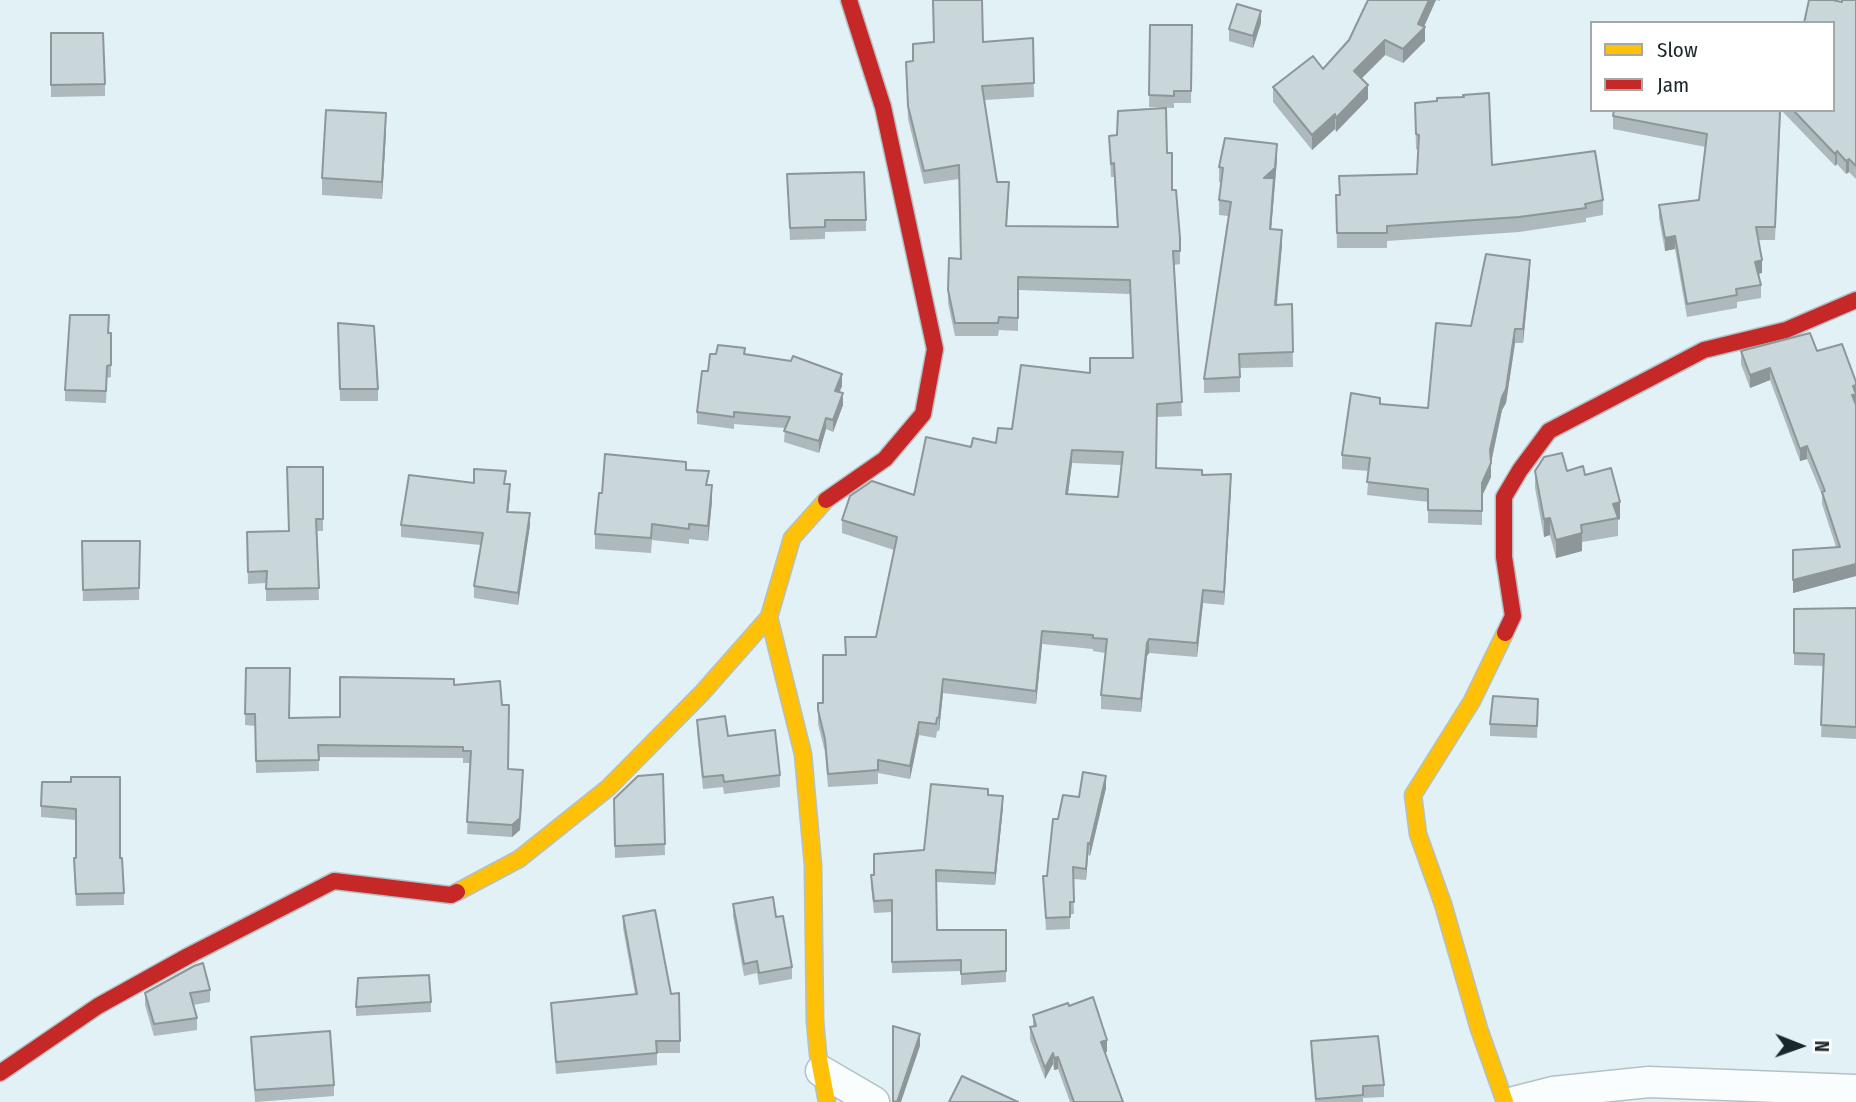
<!DOCTYPE html>
<html>
<head>
<meta charset="utf-8">
<style>
	body { margin:0 }
	#map { position:relative; width:1856px; height:1102px; overflow:hidden; background:#e1f1f6; font-family:"Fira Sans Condensed",sans-serif }
	canvas { display:block }
	.legend { position:absolute; left:1590px; top:21px; width:245px; height:91px; box-sizing:border-box; background:#fff; border:2px solid #a3a9aa; margin:0; padding:9px 12px; list-style:none; font-size:21px; color:#1a282b }
	.legend li { display:flex; align-items:center; gap:14px; height:35px }
	.legend b { width:35px; border:2px solid #a3a9aa }
	.north { position:absolute; left:1765px; top:1011px; width:70px; height:70px; -webkit-text-stroke:5px #fff; paint-order:stroke; rotate:91deg; font-size:19px; font-weight:700; line-height:28px; text-align:center; color:#1a282b }
	.north::after { content:''; display:block; margin:auto; width:24px; height:32px; background:#1a282b; clip-path:polygon(50% 0,100% 100%,50% 72%,0 100%) }
</style>
</head>
<body>
<div id="map">
<canvas width="1856" height="1102"></canvas>
<ul class="legend">
<li><b style="height:9px;background:#ffc107"></b>Slow</li>
<li><b style="height:9px;background:#c62828"></b>Jam</li>
</ul>
<div class="north">N</div>
</div>
<script>
const context = document.querySelector('canvas').getContext('2d');
context.lineJoin = 'round';
const poly = rows => new Path2D(rows.map(r => 'M' + r).join(''));
function stroke(path, color, width, dash) { context.strokeStyle = color; context.lineWidth = width; context.lineCap = dash ? 'butt' : 'round'; context.setLineDash(dash || []); context.stroke(path); }
function fillPath(path, color) { context.fillStyle = color; context.fill(path, 'evenodd'); }
const street = poly([
	[821,1071,874,1102],
	[1514,1102,1553,1092,1649,1082,1856,1090]
]);
const slow = poly([
	[769,617,803,754,813,865,815,1021,818,1054,827,1102],
	[1505,633,1472,701,1413,795,1418,834,1443,904,1479,1029,1505,1102],
	[457,892,519,859,608,788,702,693,769,617,792,538,826,500]
]);
const jam = poly([
	[826,500,885,459,923,414,935,349,883,107,849,0],
	[1505,633,1513,616,1504,557,1504,497,1520,470,1549,431,1704,350,1786,330,1856,300],
	[0,1073,98,1006,188,956,334,881,451,895,457,892]
]);
stroke(street, '#b3c1c5', 33);
stroke(slow, '#b3c1c5', 19);
stroke(jam, '#b3c1c5', 19);
stroke(street, '#fafdfe', 30);
stroke(slow, '#ffc107', 16);
stroke(jam, '#c62828', 16);
fillPath(poly([
	[1368,0,1440,0,1440,1,1436,0,1424,26,1425,41,1403,63,1385,55,1361,79,1368,99,1336,132,1335,129,1312,150,1273,102,1273,87,1323,69,1349,40],
	[1856,0,1856,179,1849,172,1846,174,1837,164,1835,166,1781,110,1833,110,1842,2],
	[1261,23,1253,48,1229,41,1229,29],
	[1150,25,1192,25,1191,103,1174,103,1174,108,1149,107],
	[51,33,105,84,105,96,51,97],
	[1033,38,1034,97,984,100,997,182,1009,196,1007,226,1117,227,1114,177,1111,177,1109,136,1167,153,1180,238,1180,264,1174,265,1182,416,1157,417,1156,468,1202,475,1231,488,1224,605,1203,603,1197,657,1149,653,1147,656,1141,712,1101,709,1101,695,1105,653,1093,651,1093,649,1042,644,1036,704,943,693,939,731,937,731,936,738,919,735,910,779,878,773,878,784,828,787,825,752,818,724,818,703,823,703,845,655,876,637,894,550,842,533,842,520,914,495,971,447,996,443,1012,429,1090,373,1133,358,1130,294,1018,290,1018,331,999,330,998,336,955,336,948,303,948,290,960,259,959,179,924,184,908,119,906,62,913,61,934,42,983,42],
	[1072,463,1121,465,1118,497,1068,494],
	[1415,103,1492,165,1603,200,1603,215,1586,218,1586,222,1519,232,1387,241,1387,248,1337,248,1336,195,1339,195,1339,176,1417,174,1418,150,1416,149],
	[1781,110,1775,240,1758,240,1762,273,1759,274,1761,285,1761,298,1737,302,1737,308,1687,317,1675,249,1665,251,1659,218,1659,205,1699,200,1706,147,1613,129,1613,116],
	[386,131,382,199,322,195,322,178],
	[1277,159,1271,229,1282,245,1277,305,1292,304,1293,367,1240,368,1240,392,1204,393,1204,379,1228,216,1219,215,1219,200,1221,182,1219,182,1219,167],
	[787,174,866,220,866,231,825,232,825,239,790,240],
	[1530,273,1523,343,1515,343,1506,403,1502,410,1491,463,1491,477,1482,496,1482,525,1428,523,1428,502,1367,495,1369,471,1342,469,1342,455,1380,404,1428,408,1471,326],
	[338,323,378,389,378,401,340,401],
	[108,333,111,333,111,377,107,378,106,403,65,401,65,390],
	[1741,351,1817,351,1856,382,1856,576,1793,593,1793,550,1836,547,1822,504,1822,495,1807,459,1800,461,1770,380,1750,388,1741,364],
	[716,354,745,354,842,386,839,392,843,405,833,432,826,429,819,453,784,442,785,428,734,424,734,429,697,424,697,412,708,371],
	[323,467,323,531,317,531,319,600,266,601,266,583,248,584,247,532,289,531],
	[686,470,709,485,712,501,708,541,689,539,689,544,652,540,651,553,595,549,595,534,602,493],
	[1535,471,1567,471,1585,475,1620,519,1618,520,1618,536,1582,542,1582,551,1556,558,1550,535,1544,537,1535,488],
	[506,484,510,496,508,512,530,525,518,605,474,598,474,586,481,545,401,537,401,525],
	[82,541,140,541,139,600,83,601],
	[1856,608,1856,739,1821,737,1824,666,1794,665,1794,609],
	[246,668,289,718,340,717,454,685,502,705,509,769,523,782,520,830,512,837,467,834,470,763,463,763,463,758,319,757,319,771,256,773,255,726,245,725],
	[1538,711,1537,738,1490,736,1490,724],
	[697,720,728,736,780,775,780,787,724,794,723,787,703,789,697,732],
	[663,774,665,855,615,858,614,799],
	[71,782,120,858,124,893,124,905,76,906,74,858,76,858,76,820,41,817,41,806],
	[1106,788,1090,856,1088,855,1086,880,1073,879,1074,914,1070,914,1070,929,1046,930,1043,876,1047,876,1079,797],
	[988,795,1003,807,995,885,936,882,937,930,1006,930,1006,982,961,985,961,971,892,973,892,912,874,913,871,886,871,875,874,875,924,850],
	[733,904,792,967,792,979,759,985,757,973,744,976,733,916],
	[623,916,680,1041,680,1053,657,1053,657,1065,556,1074,551,1003,635,994,623,928],
	[210,990,210,1002,193,1005,197,1018,197,1030,154,1036,145,1005,145,993],
	[431,1002,431,1012,356,1016,356,1007],
	[1069,1006,1107,1052,1105,1052,1123,1102,1070,1102,1058,1069,1054,1070,1053,1064,1045,1079,1030,1039,1030,1027,1033,1027,1033,1015],
	[251,1037,334,1085,334,1096,255,1102],
	[1311,1041,1384,1085,1384,1097,1363,1098,1363,1102,1315,1102,1311,1053]
]), '#adb9bc');
fillPath(poly([
	[1429,0,1436,0,1423,29,1425,27,1425,41,1403,63,1403,49,1418,24],
	[1261,11,1261,23,1253,48,1253,36],
	[1385,40,1385,55,1354,86,1354,71],
	[1368,85,1368,99,1336,132,1336,118],
	[386,113,386,131,382,199,382,182],
	[1335,114,1335,129,1312,150,1312,135],
	[1277,144,1277,159,1270,243,1264,178],
	[1837,151,1837,164,1835,166,1835,154],
	[1849,159,1849,172,1846,174,1846,161],
	[1282,230,1282,245,1275,319,1275,305],
	[1675,236,1675,249,1665,251,1665,238],
	[1530,260,1530,273,1523,343,1523,329],
	[1762,260,1762,273,1755,274,1755,262],
	[1515,329,1515,343,1506,403,1502,410,1491,463,1491,477,1482,496,1482,483,1490,450],
	[1770,368,1770,380,1750,388,1750,375],
	[842,374,842,386,835,403,835,391],
	[1856,385,1856,407,1852,408,1853,386],
	[843,393,843,405,833,432,833,420],
	[826,418,826,429,819,453,819,441],
	[1807,446,1807,459,1800,461,1800,449],
	[1072,450,1072,463,1066,508,1066,494],
	[1231,474,1231,488,1224,605,1224,592],
	[510,484,510,496,507,524,507,512],
	[712,485,712,501,708,541,708,526],
	[1620,502,1620,519,1618,520,1613,504],
	[530,513,530,525,518,605,518,593],
	[1550,518,1550,535,1544,537,1544,519],
	[1582,533,1582,551,1556,558,1556,540],
	[1856,564,1856,576,1793,593,1793,580],
	[1203,590,1203,603,1197,657,1197,643],
	[1042,631,1042,644,1036,704,1036,691],
	[1149,639,1149,653,1147,656,1141,712,1141,699,1147,643],
	[943,679,943,693,939,731,939,717],
	[919,722,919,735,910,779,910,766],
	[523,770,520,830,512,837,512,825],
	[1106,776,1106,788,1090,856,1090,844],
	[1003,796,1003,807,995,885,995,873],
	[1088,843,1088,855,1086,880,1086,869],
	[920,1034,920,1046,901,1102,897,1102],
	[1107,1040,1107,1052,1101,1054,1101,1042],
	[1053,1053,1053,1064,1045,1079,1045,1068],
	[1058,1057,1058,1069,1054,1070,1054,1058]
]), '#8d9699');
const building = poly([
	[933,0,982,0,983,42,1033,38,1034,83,982,86,997,182,1009,182,1006,226,1118,227,1114,163,1111,164,1109,136,1117,135,1118,111,1166,108,1167,153,1172,153,1172,190,1176,190,1180,238,1180,251,1173,251,1182,402,1157,404,1156,468,1202,470,1202,475,1231,474,1224,592,1203,590,1197,643,1149,639,1147,643,1141,699,1101,695,1107,639,1093,638,1093,635,1042,631,1036,691,943,679,939,717,937,718,936,724,919,722,910,766,878,760,878,770,828,774,825,739,818,710,818,703,823,703,823,655,846,655,845,637,876,637,897,537,842,520,850,496,872,481,914,495,926,437,971,447,973,438,996,443,998,428,1012,429,1021,365,1090,373,1090,358,1133,358,1130,280,1018,277,1018,318,999,317,998,323,955,323,948,290,949,258,961,259,959,165,924,171,908,106,906,62,913,61,913,44,934,42,933,0],
	[1072,450,1123,452,1118,497,1066,494,1072,450],
	[1368,0,1429,0,1418,24,1425,27,1403,49,1385,40,1354,71,1368,85,1336,118,1335,114,1312,135,1273,87,1313,56,1323,69,1349,40,1368,0],
	[1809,0,1832,0,1842,2,1842,0,1856,0,1856,166,1849,159,1846,161,1837,151,1835,154,1793,110,1833,110,1833,23,1804,23,1809,0],
	[1237,4,1261,11,1253,36,1229,29,1237,4],
	[1150,25,1192,25,1191,91,1174,91,1174,96,1149,95,1150,25],
	[51,33,103,33,105,84,51,85,51,33],
	[1489,93,1492,165,1595,151,1603,200,1585,204,1586,208,1519,217,1387,226,1387,233,1337,233,1336,195,1340,195,1339,176,1417,174,1419,135,1416,134,1415,103,1437,101,1437,98,1464,97,1463,95,1489,93],
	[326,110,386,113,382,182,322,178,326,110],
	[1614,110,1780,110,1775,227,1756,227,1762,260,1755,262,1761,285,1736,289,1737,295,1687,304,1675,236,1665,238,1659,205,1699,200,1707,134,1613,116,1614,110],
	[1225,138,1277,144,1275,168,1264,178,1274,178,1270,229,1282,230,1275,305,1292,304,1293,352,1239,354,1240,377,1204,379,1231,202,1219,200,1223,168,1219,167,1225,138],
	[864,172,866,220,825,220,825,227,790,228,787,174,864,172],
	[1486,254,1530,260,1523,329,1515,329,1506,389,1502,397,1490,450,1491,463,1482,483,1482,511,1428,510,1428,489,1367,482,1370,458,1342,455,1351,393,1380,398,1380,404,1428,408,1436,323,1471,326,1486,254],
	[70,315,109,315,108,333,111,333,111,365,107,366,106,391,65,390,70,315],
	[338,323,374,326,378,389,340,389,338,323],
	[1810,333,1817,351,1842,344,1856,382,1856,385,1853,386,1856,394,1852,395,1856,405,1856,564,1793,580,1793,550,1840,547,1822,492,1825,491,1807,446,1800,449,1770,368,1750,375,1741,351,1810,333],
	[718,345,745,348,744,354,791,361,793,356,842,374,835,391,843,393,833,420,826,418,819,441,784,431,790,417,734,412,734,417,697,412,702,371,708,371,710,354,716,354,718,345],
	[1562,453,1567,471,1583,466,1585,475,1611,468,1620,502,1613,504,1618,518,1581,525,1582,533,1556,540,1550,518,1544,519,1535,471,1544,457,1562,453],
	[605,454,686,462,686,470,709,471,706,485,712,485,708,526,689,524,689,529,652,524,651,538,595,534,599,493,602,493,605,454],
	[287,467,323,467,323,519,316,519,319,588,266,589,267,571,248,572,247,532,289,531,287,467],
	[474,469,506,471,504,484,510,484,507,512,530,513,518,593,474,586,483,533,401,525,409,475,474,483,474,469],
	[82,541,140,541,139,588,83,590,82,541],
	[1856,608,1856,727,1821,725,1824,654,1794,653,1794,609,1856,608],
	[246,668,290,668,289,718,340,717,340,677,454,679,454,685,500,681,502,705,509,705,508,769,523,770,520,818,512,825,467,822,471,751,463,751,463,747,318,745,319,760,256,761,255,714,245,714,246,668],
	[1493,696,1538,699,1537,726,1490,724,1493,696],
	[725,716,728,736,775,730,780,775,724,782,723,775,703,777,697,720,725,716],
	[1083,772,1106,776,1090,844,1088,843,1086,869,1073,867,1074,902,1070,902,1070,917,1046,918,1043,876,1047,876,1053,819,1058,819,1063,795,1079,797,1083,772],
	[663,774,665,844,615,846,614,799,638,776,663,774],
	[71,777,120,777,120,858,122,858,124,893,76,894,74,858,76,858,76,809,41,806,42,782,71,782,71,777],
	[931,784,988,789,988,795,1003,796,995,873,936,870,937,930,1006,930,1006,971,961,974,961,960,892,962,892,900,874,901,871,875,874,875,874,854,924,850,931,784],
	[773,897,776,917,783,916,792,967,759,973,757,961,744,964,733,904,773,897],
	[655,910,671,994,679,993,680,1041,656,1041,657,1053,556,1062,551,1003,637,994,623,916,655,910],
	[203,963,210,990,190,993,197,1018,154,1024,145,993,194,966,203,963],
	[429,975,431,1002,356,1007,358,978,429,975],
	[1093,997,1107,1040,1101,1042,1123,1102,1074,1102,1058,1057,1054,1058,1053,1053,1045,1068,1030,1027,1036,1026,1033,1015,1068,1003,1069,1006,1093,997],
	[893,1026,920,1034,897,1102,893,1101,893,1026],
	[330,1031,334,1085,255,1090,251,1037,330,1031],
	[1378,1036,1384,1085,1363,1086,1363,1095,1316,1099,1311,1041,1378,1036],
	[962,1076,1018,1102,949,1102,962,1076]
]);
fillPath(building, '#c9d7db');
stroke(building, '#8d9699', 2);
</script>
</body>
</html>
